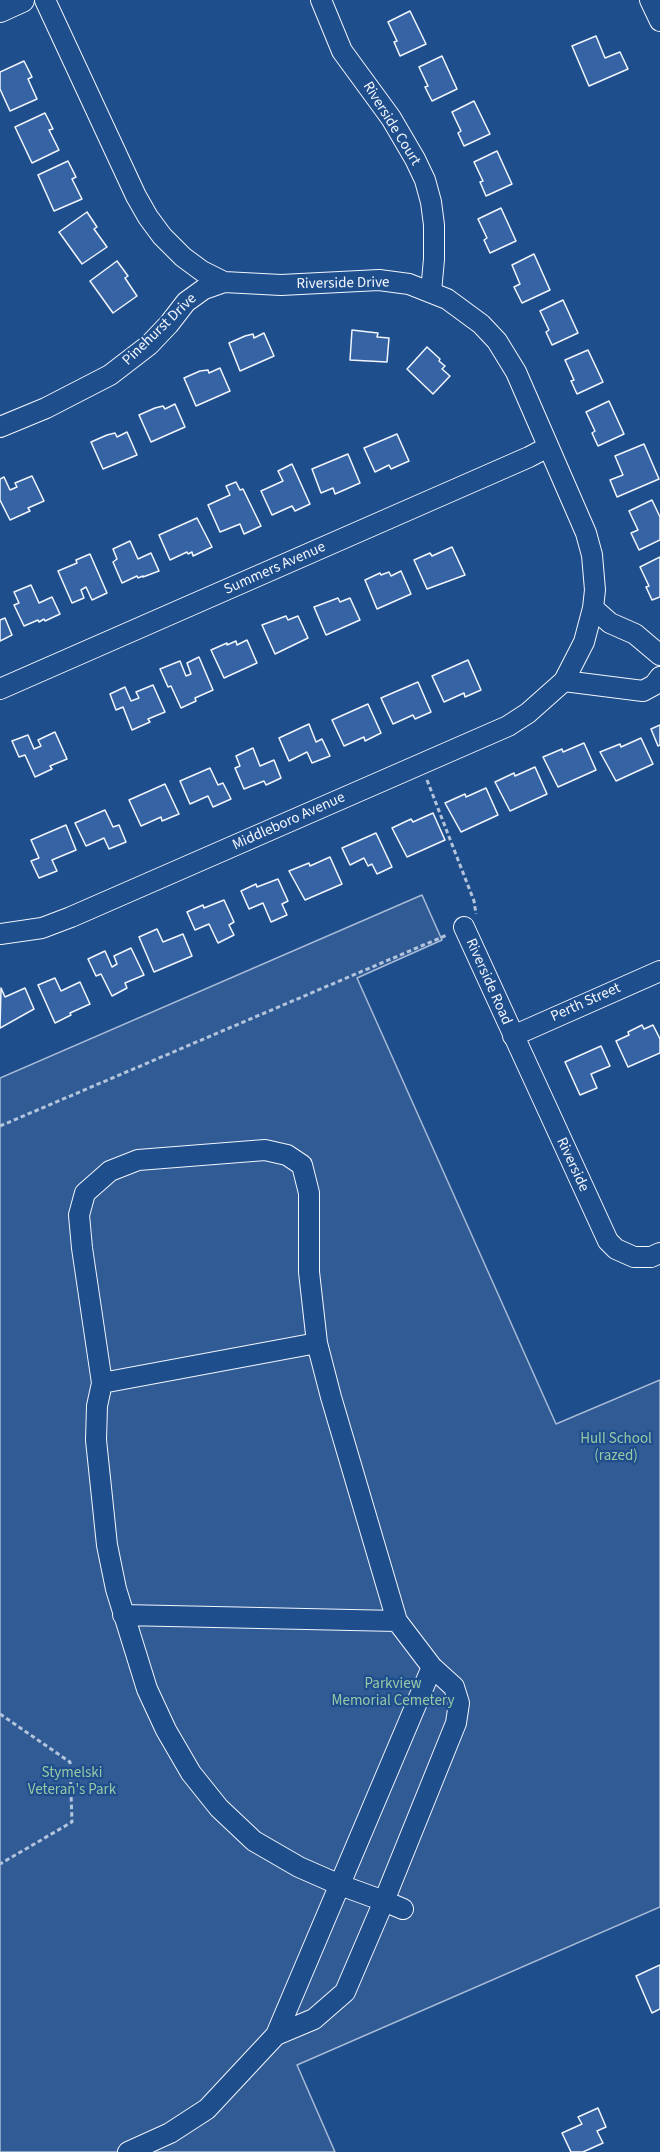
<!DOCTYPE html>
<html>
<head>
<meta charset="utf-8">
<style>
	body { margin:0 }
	canvas { display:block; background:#1f4e8c }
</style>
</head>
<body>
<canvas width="660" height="2152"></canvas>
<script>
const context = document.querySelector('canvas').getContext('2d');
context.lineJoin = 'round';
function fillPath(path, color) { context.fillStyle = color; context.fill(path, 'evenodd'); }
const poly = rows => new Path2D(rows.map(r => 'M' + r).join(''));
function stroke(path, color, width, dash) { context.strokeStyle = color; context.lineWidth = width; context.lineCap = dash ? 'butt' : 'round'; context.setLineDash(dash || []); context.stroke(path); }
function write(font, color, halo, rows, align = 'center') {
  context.font = font + ' "Source Sans 3",sans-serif'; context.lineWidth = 4.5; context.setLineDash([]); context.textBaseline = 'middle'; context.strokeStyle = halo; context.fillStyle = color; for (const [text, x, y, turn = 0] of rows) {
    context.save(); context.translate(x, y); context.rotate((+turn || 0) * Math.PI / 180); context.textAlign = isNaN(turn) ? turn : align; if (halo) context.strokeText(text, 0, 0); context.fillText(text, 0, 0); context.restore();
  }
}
const built = poly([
	[422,895,442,940,357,978,556,1424,660,1380,660,1907,297,2065,335,2152,0,2152,0,1078,422,895]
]);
fillPath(built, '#305b95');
stroke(built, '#a8bbd7', 1.5);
const building = poly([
	[410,11,426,44,400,56,394,42,397,41,388,22,410,11],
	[596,36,605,58,620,52,628,69,589,86,572,46,596,36],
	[442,56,457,89,432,101,425,87,428,86,419,67,442,56],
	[24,61,32,77,28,79,37,99,10,111,0,89,0,72,24,61],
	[474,101,490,134,464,146,458,133,461,131,452,112,474,101],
	[45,113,53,129,49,130,59,150,32,163,15,127,45,113],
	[497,151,512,184,486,196,480,182,483,181,474,162,497,151],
	[68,161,76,177,72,179,82,199,54,211,38,175,68,161],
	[501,208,516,241,490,253,484,240,487,238,478,219,501,208],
	[87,212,97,227,94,229,107,247,82,264,59,232,87,212],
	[534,254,550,290,522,303,514,287,520,284,512,265,534,254],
	[117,261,128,276,125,278,137,296,113,313,90,281,117,261],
	[563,300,578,333,552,345,546,332,549,330,540,311,563,300],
	[352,330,369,332,378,333,377,337,389,338,387,362,350,360,352,330],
	[264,333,274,356,240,371,229,343,245,336,253,334,254,338,264,333],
	[427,347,440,359,439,361,445,366,442,369,450,376,433,394,407,369,427,347],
	[588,350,603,382,577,394,571,381,574,380,565,360,588,350],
	[220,368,230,391,196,406,184,378,200,371,208,370,209,373,220,368],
	[609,401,624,434,598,446,592,433,595,431,586,412,609,401],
	[175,404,185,427,151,442,139,415,155,408,163,406,165,409,175,404],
	[127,432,137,455,103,469,91,442,107,435,115,433,117,437,127,432],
	[397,434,409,461,391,469,389,465,375,472,364,448,397,434],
	[644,444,659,479,617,497,610,480,623,475,615,456,644,444],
	[348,454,360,483,335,494,333,488,321,493,312,469,348,454],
	[292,464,310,504,295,511,292,506,272,515,261,491,283,481,278,471,292,464],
	[32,476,44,501,28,508,30,511,10,520,0,500,0,479,4,477,10,490,17,487,15,483,32,476],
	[236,482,240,490,243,489,261,526,244,534,240,524,220,532,208,505,230,495,226,486,236,482],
	[652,500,660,517,660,540,639,550,631,533,638,530,629,511,652,500],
	[197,518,212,547,193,556,192,552,188,554,187,552,170,560,159,535,197,518],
	[130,541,138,559,151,553,159,571,143,577,143,576,138,578,137,576,122,583,113,562,117,559,113,549,130,541],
	[452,547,465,575,427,589,414,560,430,553,432,556,452,547],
	[90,554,107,593,92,600,86,587,81,590,84,598,72,603,58,571,77,563,76,560,90,554],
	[660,557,660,597,652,600,646,587,649,586,640,567,660,557],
	[401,571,411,594,377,609,365,580,380,573,381,575,389,572,391,576,401,571],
	[31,585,39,603,52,597,60,614,45,621,44,619,39,622,38,620,24,626,14,605,19,603,14,592,31,585],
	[338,598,340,602,350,598,360,620,326,635,314,607,338,598],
	[286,616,288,620,298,616,308,638,275,654,262,625,286,616],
	[5,618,12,635,0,641,0,620,5,618],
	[247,640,257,663,224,678,211,650,227,643,227,645,236,641,237,645,247,640],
	[199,657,213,690,195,698,196,701,181,708,171,686,168,687,160,669,180,661,186,676,191,674,187,663,199,657],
	[468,660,481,690,465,697,464,693,444,702,432,676,468,660],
	[418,682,431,712,415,719,413,715,393,724,381,698,418,682],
	[153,685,165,712,148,719,150,722,132,730,123,707,116,710,110,694,125,687,131,701,139,698,136,692,153,685],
	[368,704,381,733,365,741,364,737,344,746,332,720,368,704],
	[309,724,316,742,322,739,330,756,312,763,307,752,289,761,279,738,309,724],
	[660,725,660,745,658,746,651,729,660,725],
	[55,732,67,759,50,766,52,769,35,777,25,755,19,757,12,741,28,735,34,749,41,746,38,740,55,732],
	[641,738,653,764,616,781,600,752,620,744,621,747,641,738],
	[584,743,596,770,558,787,543,757,562,749,563,752,584,743],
	[253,748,260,766,274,760,281,778,266,785,264,781,244,789,235,768,240,766,236,756,253,748],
	[535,767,547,794,510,811,495,782,514,773,515,776,535,767],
	[210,768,218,785,223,783,231,799,213,807,208,796,190,804,180,781,210,768],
	[165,784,179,814,162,821,161,817,141,826,129,800,165,784],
	[486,788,498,815,461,832,445,803,465,794,466,797,486,788],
	[105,810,113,827,119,825,126,842,109,849,104,838,86,846,75,823,105,810],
	[433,813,445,840,407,857,392,828,411,819,413,822,433,813],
	[66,825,76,850,52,860,57,871,39,878,31,861,39,858,31,840,66,825],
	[376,833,392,867,377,874,372,864,368,866,364,858,350,865,342,848,376,833],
	[330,857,342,884,305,900,289,871,309,863,310,866,330,857],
	[278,879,288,901,282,904,287,915,271,922,263,903,249,909,241,891,256,884,257,887,278,879],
	[224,900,234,922,229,925,234,935,218,943,209,924,195,930,187,912,203,905,204,908,224,900],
	[157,929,163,942,183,934,192,956,154,972,139,937,157,929],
	[131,948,144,975,125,983,127,988,112,996,101,974,96,976,88,959,105,951,112,967,117,964,114,956,131,948],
	[55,978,61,991,80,982,90,1004,70,1013,71,1015,55,1023,38,985,55,978],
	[1,988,5,997,25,988,34,1009,0,1028,1,988],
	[642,1025,644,1029,653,1025,660,1039,660,1053,628,1067,616,1041,629,1035,628,1032,642,1025],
	[601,1046,610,1066,591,1074,597,1088,580,1095,565,1062,601,1046],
	[660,1965,660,2009,652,2013,636,1976,660,1965],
	[598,2108,606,2127,597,2131,603,2143,583,2152,571,2152,562,2133,582,2124,578,2117,598,2108]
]);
fillPath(building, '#3563a3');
stroke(building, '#f2f6ff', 1.5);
const minor = poly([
	[321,0,342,51,391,118,415,159,425,180,431,202,434,225,434,259,431,292],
	[650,0,660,21],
	[0,427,46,408,110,375,149,345,169,324,186,302,204,289,224,282],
	[593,608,610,623,635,634,660,655],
	[564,681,643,691,654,685,660,677],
	[0,689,529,457,548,447],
	[464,927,608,1241,616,1249,634,1257,651,1257,660,1253],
	[0,934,42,928,71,917,508,726,528,713,564,681,584,642,593,608,595,590,592,555,586,533,516,372,497,341,481,324,447,299,409,284,379,280,281,285,224,282,202,271,183,257,162,236,148,217,136,196,45,0],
	[513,1036,660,971],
	[102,1383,317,1343],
	[123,1615,397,1621],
	[276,2035,432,1667],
	[128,2152,170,2133,207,2109,276,2035,314,2019,345,1992,384,1901,456,1723,459,1703,454,1687,432,1667,397,1621,331,1397,317,1343,309,1272,309,1193,302,1165,287,1155,265,1150,138,1160,110,1171,85,1193,79,1215,82,1248,102,1383,97,1406,96,1440,107,1545,116,1589,147,1689,166,1730,191,1773,219,1808,254,1841,299,1867,340,1885,384,1901,403,1909]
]);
const major = poly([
	[0,10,22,0]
]);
stroke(minor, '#f2f6ff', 22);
stroke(major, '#f2f6ff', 26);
stroke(poly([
	[427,780,474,901,476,914],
	[0,1126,447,935],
	[0,1714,70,1762,72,1822,0,1864]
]), '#b3c4dc', 3, [4.5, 3]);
stroke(minor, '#1f4e8c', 20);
stroke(major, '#1f4e8c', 24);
write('15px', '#f2f6ff', '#1f4e8c', [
	["Riverside Court",391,124,58],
	["Riverside Drive",343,284,-1],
	["Pinehurst Drive",160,330,-44],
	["Summers Avenue",275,569,-24],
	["Middleboro Avenue",289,822,-24],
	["Riverside Road",488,982,66],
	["Perth Street",586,1003,-24],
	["Riverside",572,1165,65]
]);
write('15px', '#97c8a6', '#1f4e8c', [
	["Hull School",616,1440],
	["(razed)",616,1457],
	["Parkview",393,1685],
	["Memorial Cemetery",393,1702],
	["Stymelski",72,1774],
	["Veteran's Park",72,1791]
]);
</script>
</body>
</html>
